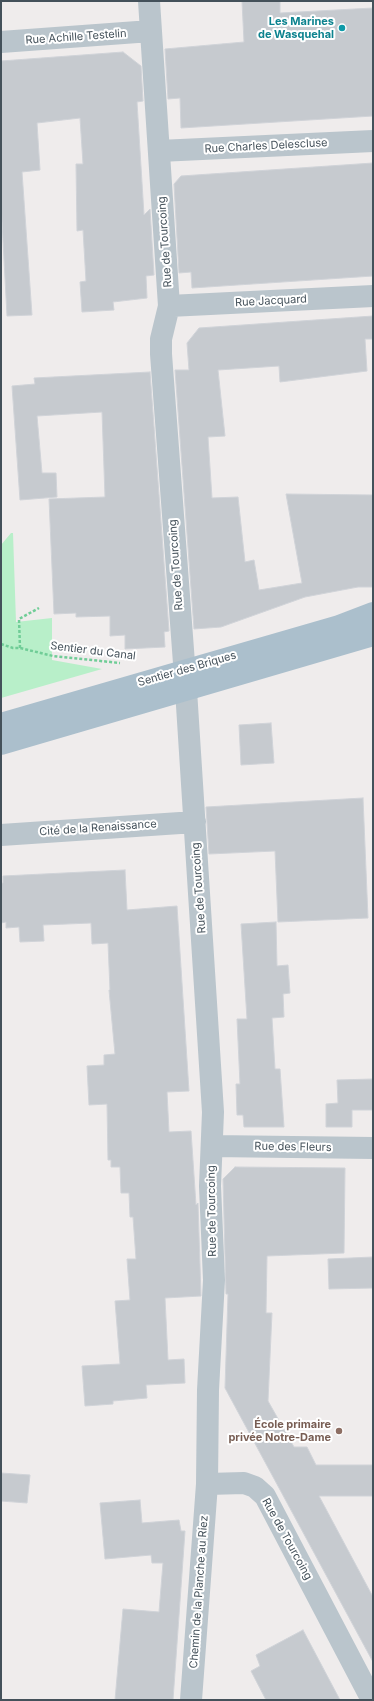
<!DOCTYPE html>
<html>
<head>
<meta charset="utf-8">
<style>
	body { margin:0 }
	#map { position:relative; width:374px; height:1701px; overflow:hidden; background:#efecec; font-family:Inter,sans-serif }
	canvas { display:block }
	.frame { position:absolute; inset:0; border:2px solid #44515a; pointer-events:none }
</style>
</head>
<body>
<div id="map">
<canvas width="374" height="1701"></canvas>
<div class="frame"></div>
</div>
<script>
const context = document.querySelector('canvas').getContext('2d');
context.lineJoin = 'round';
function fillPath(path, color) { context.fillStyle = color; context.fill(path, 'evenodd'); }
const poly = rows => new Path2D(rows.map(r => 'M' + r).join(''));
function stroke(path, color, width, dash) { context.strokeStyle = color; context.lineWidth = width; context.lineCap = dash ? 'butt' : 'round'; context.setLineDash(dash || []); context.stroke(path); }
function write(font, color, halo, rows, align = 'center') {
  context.font = font + ' Inter,sans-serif'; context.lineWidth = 4; context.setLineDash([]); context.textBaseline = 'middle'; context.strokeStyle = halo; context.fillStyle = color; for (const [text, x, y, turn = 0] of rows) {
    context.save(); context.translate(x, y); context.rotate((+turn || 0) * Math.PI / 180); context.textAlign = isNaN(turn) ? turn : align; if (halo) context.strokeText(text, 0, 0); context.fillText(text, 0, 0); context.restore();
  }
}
fillPath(poly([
	[11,533,13,533,16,622,52,618,52,660,102,669,1,698,1,545]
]), '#b8efc9');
const building = poly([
	[242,1,280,1,280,13,373,8,373,116,181,128,180,98,168,99,165,49,244,42,242,1],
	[123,52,141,66,143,101,137,102,144,215,150,209,154,275,146,276,147,298,113,302,114,310,82,312,80,282,86,281,83,230,77,231,76,164,83,164,80,118,37,123,40,170,22,172,32,315,7,316,1,203,1,61,123,52],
	[373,163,373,276,192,288,191,272,179,273,174,184,181,176,373,163],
	[373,316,373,339,365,339,367,371,280,382,279,366,218,370,225,436,208,437,212,498,238,497,245,562,254,560,259,590,302,583,286,494,373,495,373,587,358,587,305,597,221,627,194,629,175,370,189,370,187,343,199,328,373,316],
	[150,372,169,631,164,632,165,647,125,649,125,635,110,636,110,616,76,617,76,613,54,614,49,499,105,497,102,412,37,416,42,473,56,473,57,497,20,500,12,386,35,384,34,378,150,372],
	[271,723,274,763,241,765,239,725,271,723],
	[363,798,368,918,278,922,275,851,209,854,206,807,363,798],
	[125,870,127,910,177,906,189,1091,167,1092,169,1132,191,1131,196,1205,198,1203,201,1296,165,1298,168,1360,184,1359,185,1383,146,1385,147,1398,113,1401,113,1404,85,1406,82,1366,120,1364,115,1301,130,1300,127,1259,136,1259,133,1217,130,1217,129,1193,121,1193,120,1167,111,1167,111,1160,108,1160,107,1104,89,1105,87,1066,104,1065,104,1055,115,1054,109,990,110,990,108,943,92,944,91,923,43,925,44,941,20,942,19,927,6,928,6,922,1,923,1,883,3,883,3,876,125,870],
	[276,922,277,966,288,965,290,993,283,994,284,1017,272,1018,275,1069,280,1069,284,1127,244,1127,243,1115,237,1115,236,1084,240,1084,237,1019,247,1019,241,924,276,922],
	[373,1079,373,1110,352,1110,352,1127,326,1127,326,1104,338,1103,337,1080,373,1079],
	[235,1167,345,1168,344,1253,267,1256,266,1313,272,1313,268,1401,294,1447,307,1447,316,1465,373,1465,373,1496,319,1496,373,1597,373,1662,225,1388,228,1294,226,1294,223,1179,235,1167],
	[373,1257,373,1288,329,1289,328,1259,373,1257],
	[1,1473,30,1475,27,1503,1,1501,1,1473],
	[140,1500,142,1523,179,1520,181,1531,185,1531,173,1700,115,1700,123,1609,159,1612,163,1563,152,1563,151,1555,105,1559,100,1503,140,1500],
	[303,1630,304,1632,340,1700,266,1700,251,1671,260,1666,256,1655,303,1630]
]);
fillPath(building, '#c6cacf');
stroke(building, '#d0d3d8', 1);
stroke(poly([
	[1,644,13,648,20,648,53,656,120,663],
	[20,648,19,619,39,608]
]), '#70cd97', 2.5, [3, 2]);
stroke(poly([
	[149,1,169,306,161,339,161,354,186,690,213,1112,210,1186,214,1280,208,1390,207,1484,191,1700],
	[1,42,151,31],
	[159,151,373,141],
	[169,306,373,296],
	[1,835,195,822],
	[212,1146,373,1148],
	[207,1484,244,1483,255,1487,265,1496,372,1700]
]), '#bac5cc', 22);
stroke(poly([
	[1,724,339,626,373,613],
	[1,744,373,635]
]), '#abbfcc', 22);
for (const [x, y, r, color] of [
	[342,28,4,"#0f9aa8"],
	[339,1431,4,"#8d6e63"]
]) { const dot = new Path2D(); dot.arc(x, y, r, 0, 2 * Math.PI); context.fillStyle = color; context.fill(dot); stroke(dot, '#fff', 1.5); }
write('bold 11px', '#0d838f', '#fff', [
	["Les Marines",334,22],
	["de Wasquehal",334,35]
], 'right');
write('11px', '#44515a', '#fff', [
	["Rue Achille Testelin",76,37,-4],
	["Rue Charles Delescluse",266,146,-3],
	["Rue de Tourcoing",165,242,-94],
	["Rue Jacquard",271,301,-3],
	["Rue de Tourcoing",176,565,-94],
	["Sentier du Canal",93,651,7],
	["Sentier des Briques",187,669,-16],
	["Cité de la Renaissance",98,828,-4],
	["Rue de Tourcoing",199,888,-94],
	["Rue des Fleurs",293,1147,1],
	["Rue de Tourcoing",212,1211,-91],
	["Rue de Tourcoing",287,1539,61],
	["Chemin de la Planche au Riez",199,1592,-86]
]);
write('bold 11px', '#785e54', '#fff', [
	["École primaire",331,1425],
	["privée Notre-Dame",331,1438]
], 'right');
</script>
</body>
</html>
